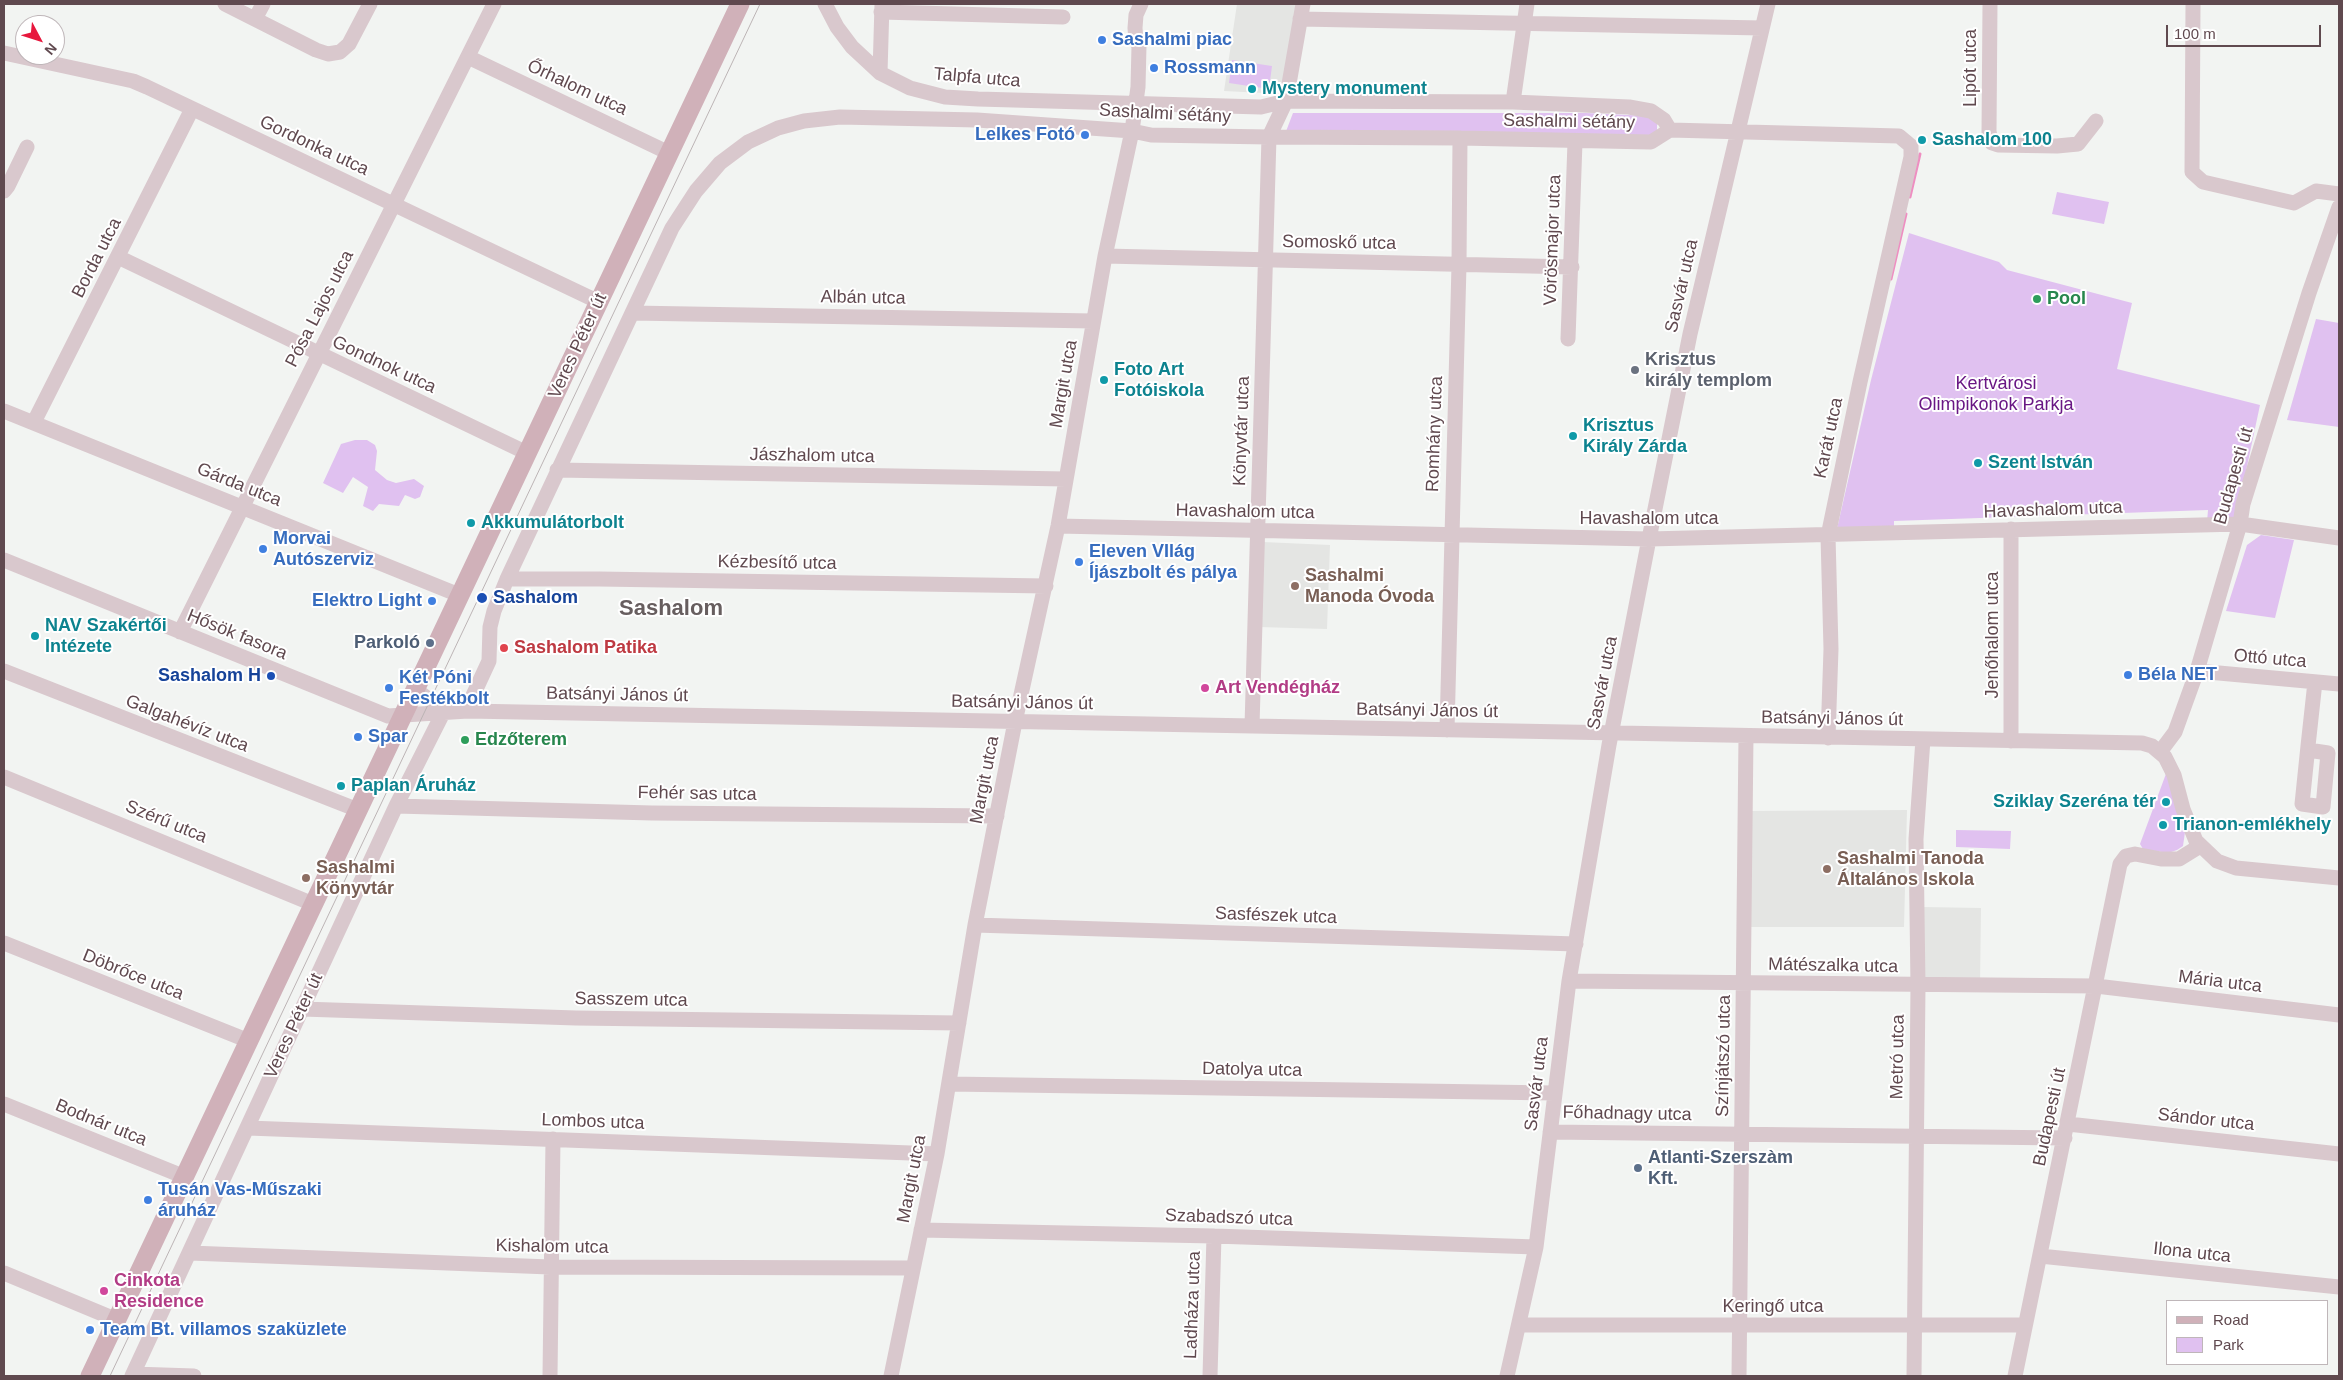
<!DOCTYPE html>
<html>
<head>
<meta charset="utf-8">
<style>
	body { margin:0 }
	#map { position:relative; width:2343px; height:1380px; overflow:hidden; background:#f2f4f2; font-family:Helvetica,sans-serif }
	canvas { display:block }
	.frame { position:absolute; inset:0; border:5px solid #60494f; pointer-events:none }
	.legend { position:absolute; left:2166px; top:1300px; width:162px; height:65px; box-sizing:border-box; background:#fff; border:1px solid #bfb6b9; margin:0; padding:6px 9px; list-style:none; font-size:15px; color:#60494f }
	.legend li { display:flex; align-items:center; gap:10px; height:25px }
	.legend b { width:25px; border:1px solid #bfb6b9 }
	.north { position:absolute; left:15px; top:15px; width:50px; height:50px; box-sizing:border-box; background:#fff; border:1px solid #bfb6b9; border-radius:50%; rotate:130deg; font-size:14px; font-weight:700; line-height:20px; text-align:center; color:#60494f }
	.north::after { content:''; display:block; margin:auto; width:18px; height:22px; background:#e7183d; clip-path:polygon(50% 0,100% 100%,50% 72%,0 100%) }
	.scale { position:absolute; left:2166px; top:25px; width:155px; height:22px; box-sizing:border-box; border:2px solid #60494f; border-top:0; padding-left:6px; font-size:15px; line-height:18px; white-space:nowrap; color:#60494f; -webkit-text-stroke:4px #fff; paint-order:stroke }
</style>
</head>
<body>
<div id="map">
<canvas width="2343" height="1380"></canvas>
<div class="frame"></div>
<ul class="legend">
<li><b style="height:6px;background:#d0b1b9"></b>Road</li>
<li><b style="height:14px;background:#e0c1f0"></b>Park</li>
</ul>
<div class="north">N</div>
<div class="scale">100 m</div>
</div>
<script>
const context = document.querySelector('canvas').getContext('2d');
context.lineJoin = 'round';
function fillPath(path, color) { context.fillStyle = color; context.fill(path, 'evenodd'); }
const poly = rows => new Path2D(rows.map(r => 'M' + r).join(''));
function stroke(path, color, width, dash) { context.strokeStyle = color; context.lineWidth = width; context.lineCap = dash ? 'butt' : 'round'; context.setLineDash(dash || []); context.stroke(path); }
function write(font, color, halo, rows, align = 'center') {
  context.font = font + ' Helvetica,sans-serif'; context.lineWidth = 4; context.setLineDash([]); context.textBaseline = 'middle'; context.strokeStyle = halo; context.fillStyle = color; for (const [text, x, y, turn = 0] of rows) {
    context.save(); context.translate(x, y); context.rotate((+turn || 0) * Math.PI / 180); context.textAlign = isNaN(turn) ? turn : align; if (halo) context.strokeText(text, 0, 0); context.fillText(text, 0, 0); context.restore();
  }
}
fillPath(poly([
	[1237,4,1297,4,1283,94,1224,91],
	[1263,542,1330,545,1327,629,1259,627],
	[1907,810,1904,927,1748,927,1748,811],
	[1923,907,1981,908,1980,985,1922,985]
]), '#e4e5e3');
fillPath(poly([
	[1232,60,1272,66,1269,89,1229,83],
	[1293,113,1586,113,1649,116,1657,123,1657,134,1649,139,1285,134],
	[2057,192,2109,202,2104,224,2052,214],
	[1909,233,1999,262,2007,270,2132,303,2117,369,2260,405,2235,523,2207,522,2208,510,1894,521,1894,529,1836,533,1871,380],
	[2316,319,2339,323,2339,427,2287,420],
	[355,440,367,440,375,445,377,451,375,470,387,480,396,483,414,479,424,486,420,497,415,499,405,495,399,506,379,504,373,511,363,506,368,487,353,477,343,493,323,483,341,444],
	[2261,535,2294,540,2275,618,2226,611,2247,545],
	[2167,771,2185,832,2183,846,2177,850,2168,853,2143,849,2140,844],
	[1956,830,2011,831,2010,849,1956,847]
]), '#e0c1f0');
stroke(poly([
	[1910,197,1920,154],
	[1891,279,1906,214]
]), '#ee8ec1', 3);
stroke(poly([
	[225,4,316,50,328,54,340,52,349,44,370,4],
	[825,4,837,27,852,47,880,73,910,88,945,97,978,99,1261,107,1286,101,1513,102,1629,107,1651,111,1664,120,1670,130],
	[1990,4,1989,132,1992,143,1998,145,2057,146,2078,144,2096,121],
	[2193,4,2192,172,2203,182,2294,203,2316,191,2339,194],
	[881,12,1063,17],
	[255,19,263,4],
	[1300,19,1762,28],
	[4,53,133,81,147,87,599,302],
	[468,57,669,153],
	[880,73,882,4],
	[1513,102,1527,4],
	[4,191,8,186,27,147],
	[1105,256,1572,267],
	[118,257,527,453],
	[632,313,1093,321],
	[1568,339,1575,142],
	[4,411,459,595],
	[34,422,192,109],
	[557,470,1066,479],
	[1058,526,1649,539,2240,524,2339,538],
	[2011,529,2011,741],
	[4,560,388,716,468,711,2142,743,2152,746,2165,757,2174,775,2183,809,2196,841,2217,861,2236,868,2339,878],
	[507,579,599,579,1046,586],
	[180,632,494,4],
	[4,671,358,810],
	[2197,671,2339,684],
	[415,689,444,711],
	[468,711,470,702,489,661,490,627,494,611,507,579,672,228,696,191,720,163,748,142,778,128,804,121,840,117,977,120,1132,131,1151,135,1269,137,1460,138,1651,142,1670,130,1899,136,1911,146,1911,157,1860,382,1828,536,1831,649,1828,738],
	[1252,726,1269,137,1286,101,1303,4],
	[1447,730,1459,265,1460,138],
	[2308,750,2328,753,2323,807,2302,804,2308,746,2315,682],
	[2160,752,2175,732,2197,671,2240,524,2243,504,2309,293,2339,207],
	[4,777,313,904],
	[396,806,652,813,997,816],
	[975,925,1576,944],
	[4,943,249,1041],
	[1569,981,2096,986,2339,1015],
	[302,1009,576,1018,959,1023],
	[949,1084,1554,1093],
	[4,1104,185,1177],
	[2068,1124,2339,1154],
	[248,1128,937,1154],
	[1550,1132,2065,1138],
	[921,1230,1214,1236,1536,1247],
	[190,1253,550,1267,913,1268],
	[2040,1256,2339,1287],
	[4,1273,117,1320],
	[1520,1325,2025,1325],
	[133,1374,194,1376],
	[132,1376,396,806,444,711],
	[550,1376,553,1139],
	[891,1376,937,1154,975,925,1015,722,1058,526,1105,256,1132,131,1138,87,1139,46,1136,41,1135,28,1136,15,1141,4],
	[1210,1376,1214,1236],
	[1507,1376,1536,1247,1569,981,1609,745,1649,539,1690,334,1768,4],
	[1739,1376,1746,736],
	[1914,1376,1918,986,1916,839,1923,739],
	[2015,1376,2120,864,2126,856,2135,854,2161,859,2179,859,2200,846]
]), '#d9c8cd', 15);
stroke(poly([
	[90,1376,740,4]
]), '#d0b1b9', 19);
stroke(poly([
	[110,1376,760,4]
]), '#bcb4b5', 1);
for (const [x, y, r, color] of [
	[1102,40,5,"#3f7fe0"],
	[1154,68,5,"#3f7fe0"],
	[1252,89,5,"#0f9aa8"],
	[1085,135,5,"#3f7fe0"],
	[1922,140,5,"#0f9aa8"],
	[2037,299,5,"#2e9e5b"],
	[1635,370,5,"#6b7280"],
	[1104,380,5,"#0f9aa8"],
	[1573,436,5,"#0f9aa8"],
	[1978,463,5,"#0f9aa8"],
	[471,523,5,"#0f9aa8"],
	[263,549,5,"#3f7fe0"],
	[1079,562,5,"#3f7fe0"],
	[1295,586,5,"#8d6e63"],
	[482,598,6,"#1a4fb4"],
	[432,601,5,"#3f7fe0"],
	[35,636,5,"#0f9aa8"],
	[430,643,5,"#5c6f8a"],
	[504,648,5,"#e0444e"],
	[2128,675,5,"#3f7fe0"],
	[271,676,5,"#1a4fb4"],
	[389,688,5,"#3f7fe0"],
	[1205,688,5,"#d1479c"],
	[358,737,5,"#3f7fe0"],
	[465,740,5,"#2e9e5b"],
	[341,786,5,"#0f9aa8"],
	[2166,802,5,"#0f9aa8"],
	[2163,825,5,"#0f9aa8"],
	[1827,869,5,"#8d6e63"],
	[306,878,5,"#8d6e63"],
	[1638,1168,5,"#5c6f8a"],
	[148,1200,5,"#3f7fe0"],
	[104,1291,5,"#d1479c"],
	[90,1330,5,"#3f7fe0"]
]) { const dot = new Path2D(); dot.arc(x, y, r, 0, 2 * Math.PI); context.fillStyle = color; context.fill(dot); stroke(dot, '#fff', 2); }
write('bold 18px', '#366cbe', '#fff', [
	["Sashalmi piac",1112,40],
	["Rossmann",1164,68],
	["Lelkes Fotó",1075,135,"right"],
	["Morvai",273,539],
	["Autószerviz",273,560],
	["Eleven VIlág",1089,552],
	["Íjászbolt és pálya",1089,573],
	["Elektro Light",422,601,"right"],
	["Béla NET",2138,675],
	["Két Póni",399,678],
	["Festékbolt",399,699],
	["Spar",368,737],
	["Tusán Vas-Műszaki",158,1190],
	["áruház",158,1211],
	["Team Bt. villamos szaküzlete",100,1330]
], 'left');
write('18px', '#60494f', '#fff', [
	["Lipót utca",1971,68,-90],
	["Talpfa utca",977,78,5],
	["Őrhalom utca",577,88,25],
	["Sashalmi sétány",1165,114,3],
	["Sashalmi sétány",1569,122,1],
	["Gordonka utca",314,146,25],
	["Vörösmajor utca",1553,240,-88],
	["Somoskő utca",1339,243,1],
	["Borda utca",97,258,-63],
	["Sasvár utca",1682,286,-77],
	["Albán utca",863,298,1],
	["Pósa Lajos utca",320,309,-63],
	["Veres Péter út",578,346,-65],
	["Gondnok utca",384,365,25],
	["Margit utca",1064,384,-80],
	["Könyvtár utca",1242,431,-88],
	["Romhány utca",1435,434,-88],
	["Karát utca",1829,438,-78],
	["Jászhalom utca",812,456,1],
	["Budapesti út",2234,476,-74],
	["Gárda utca",239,485,22],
	["Havashalom utca",2053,510,-2],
	["Havashalom utca",1245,512,1],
	["Havashalom utca",1649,519],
	["Kézbesítő utca",777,563,1],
	["Hősök fasora",237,635,22],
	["Jenőhalom utca",1993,635,-90],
	["Ottó utca",2270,659,5],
	["Sasvár utca",1603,683,-79],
	["Batsányi János út",617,695,1],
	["Batsányi János út",1022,703,1],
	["Batsányi János út",1427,711,1],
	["Batsányi János út",1832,719,1],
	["Galgahévíz utca",187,724,21],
	["Margit utca",985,780,-79],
	["Fehér sas utca",697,794,1],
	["Szérű utca",166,822,22],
	["Sasfészek utca",1276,916,2],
	["Mátészalka utca",1833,966,1],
	["Döbrőce utca",133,975,22],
	["Mária utca",2220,982,7],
	["Sasszem utca",631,1000,1],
	["Veres Péter út",294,1026,-65],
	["Színjátszó utca",1724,1056,-89],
	["Metró utca",1898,1057,-89],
	["Datolya utca",1252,1070,1],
	["Sasvár utca",1537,1084,-83],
	["Főhadnagy utca",1627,1114,1],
	["Budapesti út",2050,1117,-78],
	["Sándor utca",2206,1120,6],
	["Lombos utca",593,1122,2],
	["Bodnár utca",101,1123,22],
	["Margit utca",912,1179,-79],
	["Szabadszó utca",1229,1218,2],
	["Kishalom utca",552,1247,1],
	["Ilona utca",2192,1253,6],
	["Ladháza utca",1193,1305,-88],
	["Keringő utca",1773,1307]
]);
write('bold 18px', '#0d838f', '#fff', [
	["Mystery monument",1262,89],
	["Sashalom 100",1932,140],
	["Foto Art",1114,370],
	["Fotóiskola",1114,391],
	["Krisztus",1583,426],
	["Király Zárda",1583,447],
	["Szent István",1988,463],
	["Akkumulátorbolt",481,523],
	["NAV Szakértői",45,626],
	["Intézete",45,647],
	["Paplan Áruház",351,786],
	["Sziklay Szeréna tér",2156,802,"right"],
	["Trianon-emlékhely",2173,825]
], 'left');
write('bold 18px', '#27864d', '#fff', [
	["Pool",2047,299],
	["Edzőterem",475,740]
], 'left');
write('bold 18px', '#5b616d', '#fff', [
	["Krisztus",1645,360],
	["király templom",1645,381]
], 'left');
write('18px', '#691784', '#fff', [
	["Kertvárosi",1996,384],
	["Olimpikonok Parkja",1996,405]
]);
write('bold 18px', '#785e54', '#fff', [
	["Sashalmi",1305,576],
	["Manoda Óvoda",1305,597],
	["Sashalmi Tanoda",1837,859],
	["Általános Iskola",1837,880],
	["Sashalmi",316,868],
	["Könyvtár",316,889]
], 'left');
write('bold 18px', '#164399', '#fff', [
	["Sashalom",493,598],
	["Sashalom H",261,676,"right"]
], 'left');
write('bold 18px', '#4e5e75', '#fff', [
	["Parkoló",420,643],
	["Atlanti-Szerszàm",1648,1158,"left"],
	["Kft.",1648,1179,"left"]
], 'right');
write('bold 18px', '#be3a42', '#fff', [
	["Sashalom Patika",514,648]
], 'left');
write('bold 18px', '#b23c85', '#fff', [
	["Art Vendégház",1215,688],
	["Cinkota",114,1281],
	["Residence",114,1302]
], 'left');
write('bold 22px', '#675e5f', '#fff', [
	["Sashalom",671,609]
]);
</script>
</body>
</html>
